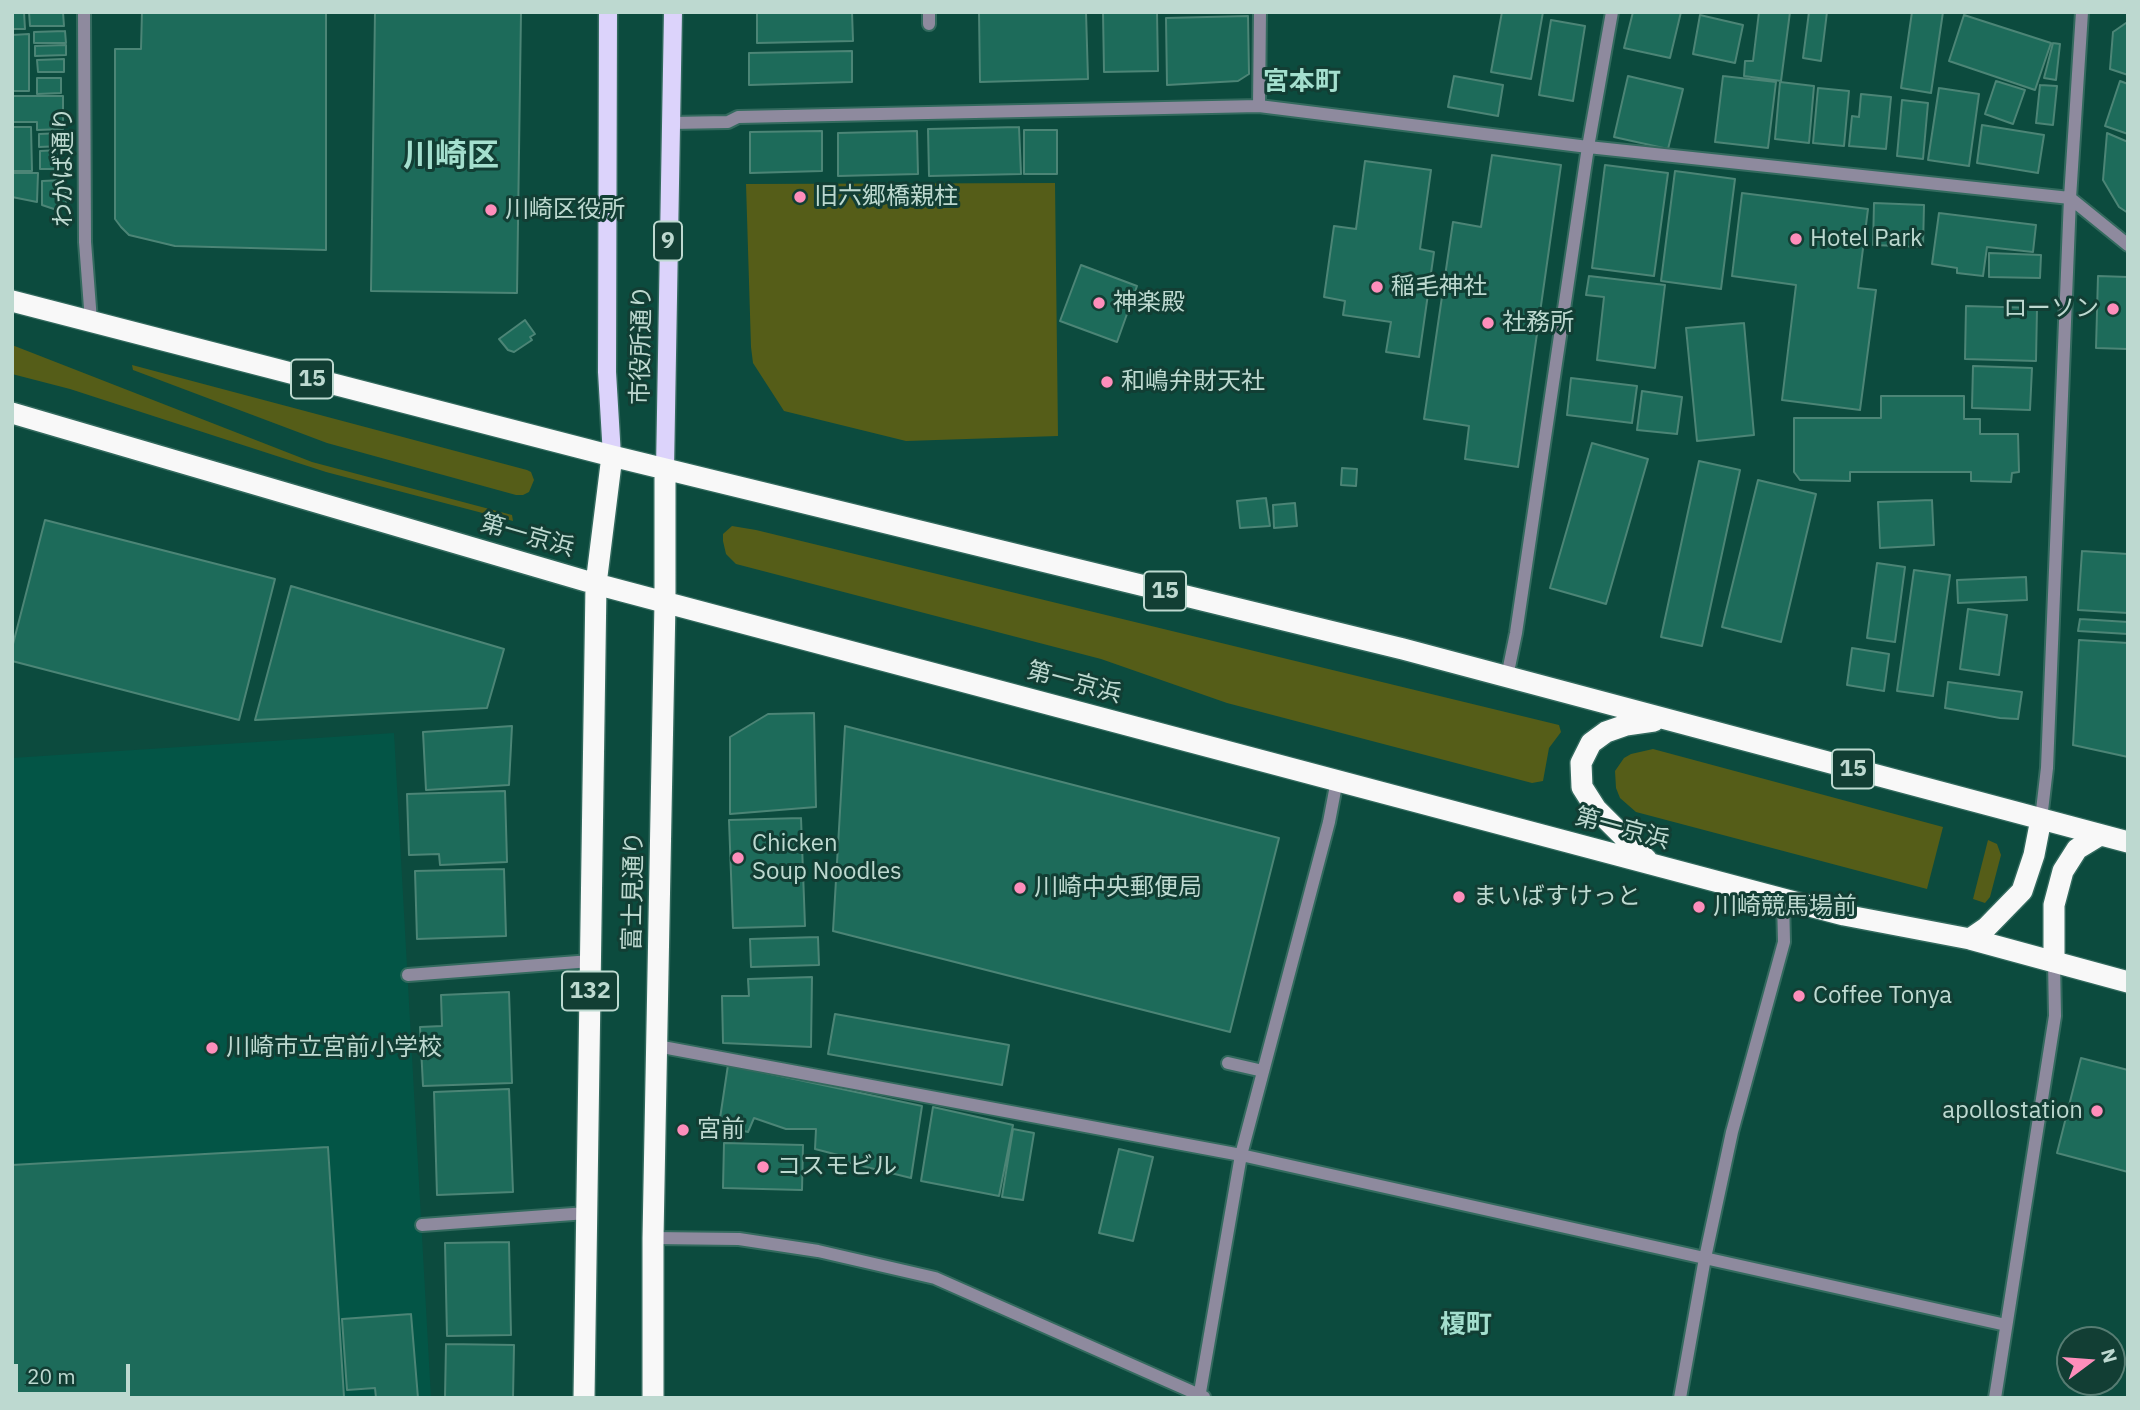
<!DOCTYPE html>
<html>
<head>
<meta charset="utf-8">
<style>
	body { margin:0 }
	#map { position:relative; width:2140px; height:1410px; overflow:hidden; background:#0c4b3e; font-family:"IBM Plex Sans",sans-serif }
	canvas { display:block }
	.frame { position:absolute; inset:0; border:14px solid #bdd9d0; pointer-events:none }
	.north { position:absolute; left:2056px; top:1326px; width:70px; height:70px; box-sizing:border-box; background:#123e34; border:2px solid #567c72; border-radius:50%; rotate:74deg; font-size:19px; font-weight:700; line-height:28px; text-align:center; color:#bdd9d0 }
	.north::after { content:''; display:block; margin:auto; width:24px; height:32px; background:#fe8ebb; clip-path:polygon(50% 0,100% 100%,50% 72%,0 100%) }
	.scale { position:absolute; left:14px; top:1364px; width:116px; height:32px; box-sizing:border-box; border:4px solid #bdd9d0; border-top:0; padding-left:9px; font-size:21px; line-height:24px; white-space:nowrap; color:#bdd9d0; -webkit-text-stroke:5px #123e34; paint-order:stroke }
</style>
</head>
<body>
<div id="map">
<canvas width="2140" height="1410"></canvas>
<div class="frame"></div>
<div class="north">N</div>
<div class="scale">20 m</div>
</div>
<script>
const context = document.querySelector('canvas').getContext('2d');
context.lineJoin = 'round';
function fillPath(path, color) { context.fillStyle = color; context.fill(path, 'evenodd'); }
const poly = rows => new Path2D(rows.map(r => 'M' + r).join(''));
function stroke(path, color, width, dash) { context.strokeStyle = color; context.lineWidth = width; context.lineCap = dash ? 'butt' : 'round'; context.setLineDash(dash || []); context.stroke(path); }
function write(font, color, halo, rows, align = 'center') {
  context.font = font + ' "IBM Plex Sans","Noto Sans JP",sans-serif'; context.lineWidth = 6; context.setLineDash([]); context.textBaseline = 'middle'; context.strokeStyle = halo; context.fillStyle = color; for (const [text, x, y, turn = 0] of rows) {
    context.save(); context.translate(x, y); context.rotate((+turn || 0) * Math.PI / 180); context.textAlign = isNaN(turn) ? turn : align; if (halo) context.strokeText(text, 0, 0); context.fillText(text, 0, 0); context.restore();
  }
}
fillPath(poly([
	[394,733,431,1398,12,1398,12,758]
]), '#035546');
fillPath(poly([
	[1055,183,1058,436,906,441,784,411,753,363,751,347,746,184],
	[12,345,312,462,512,515,513,521,326,472,70,389,12,374],
	[132,365,527,470,531,472,534,480,529,492,523,495,516,495,327,443,133,370],
	[732,526,756,530,1559,725,1561,732,1549,748,1543,781,1532,783,1227,703,1101,659,736,564,726,554,723,541,723,534],
	[1653,749,1943,827,1927,889,1636,812,1620,798,1616,788,1615,771,1624,758,1631,754],
	[1988,840,1997,844,2001,855,1990,897,1985,903,1973,899]
]), '#555d18');
const building = poly([
	[12,12,24,12,25,29,12,29,12,12],
	[29,12,63,12,64,26,30,26,29,12],
	[142,12,326,12,326,250,175,246,129,235,121,227,115,219,115,49,141,49,142,12],
	[375,12,521,12,517,293,371,291,375,12],
	[757,12,852,12,853,41,757,43,757,12],
	[979,12,1086,12,1088,79,980,82,979,12],
	[1103,12,1157,12,1158,71,1104,72,1103,12],
	[1502,12,1543,12,1531,79,1491,72,1502,12],
	[1633,12,1681,12,1670,58,1624,48,1633,12],
	[1759,12,1790,12,1781,81,1744,76,1745,61,1753,61,1759,12],
	[1809,12,1827,12,1821,61,1803,58,1809,12],
	[1912,12,1943,12,1931,93,1901,88,1912,12],
	[1700,15,1743,25,1735,63,1693,54,1700,15],
	[1964,15,2051,43,2035,90,1949,61,1964,15],
	[1248,16,1249,74,1238,81,1167,85,1166,18,1248,16],
	[1551,20,1585,26,1573,101,1539,95,1551,20],
	[2126,23,2128,24,2128,75,2110,69,2113,32,2126,23],
	[65,31,66,43,34,43,34,32,65,31],
	[29,34,29,91,12,91,12,35,29,34],
	[2053,43,2060,44,2056,80,2044,78,2053,43],
	[66,45,66,55,35,56,35,46,66,45],
	[852,51,852,82,749,85,749,53,852,51],
	[64,59,64,72,38,72,37,60,64,59],
	[1454,76,1503,85,1498,116,1448,107,1454,76],
	[1628,76,1683,89,1668,149,1614,137,1628,76],
	[1723,76,1776,82,1768,148,1715,142,1723,76],
	[37,78,61,78,61,93,37,94,37,78],
	[1996,81,2025,90,2013,124,1985,114,1996,81],
	[2120,81,2128,84,2128,134,2105,126,2120,81],
	[1780,82,1814,86,1809,143,1775,139,1780,82],
	[2040,85,2057,86,2053,125,2036,123,2040,85],
	[1818,88,1849,91,1844,146,1813,143,1818,88],
	[1939,88,1979,94,1969,166,1928,160,1939,88],
	[1861,94,1891,97,1886,149,1849,146,1852,116,1859,117,1861,94],
	[12,96,63,96,63,129,37,130,37,122,12,122,12,96],
	[1902,100,1928,103,1923,159,1897,156,1902,100],
	[1982,125,2044,135,2038,173,1977,163,1982,125],
	[12,127,31,127,32,171,12,171,12,127],
	[1019,127,1021,174,929,176,928,129,1019,127],
	[1024,130,1057,130,1057,174,1024,174,1024,130],
	[822,131,822,171,750,173,750,132,822,131],
	[917,131,918,174,838,176,838,133,917,131],
	[62,133,63,146,39,147,39,134,62,133],
	[2107,133,2128,142,2128,213,2119,207,2103,180,2107,133],
	[60,150,60,169,40,169,40,151,60,150],
	[1492,155,1561,165,1518,467,1465,459,1469,426,1424,419,1453,222,1481,227,1492,155],
	[1365,161,1431,170,1420,249,1434,252,1419,357,1386,352,1391,322,1343,315,1345,301,1324,297,1334,226,1356,229,1365,161],
	[1605,165,1668,173,1654,276,1592,268,1605,165],
	[1675,171,1735,179,1721,289,1661,281,1675,171],
	[12,173,38,173,37,202,12,197,12,173],
	[65,180,66,205,57,210,42,205,42,181,65,180],
	[1742,193,1868,209,1858,288,1876,290,1860,410,1782,400,1796,285,1732,276,1742,193],
	[1874,203,1924,205,1923,247,1873,245,1874,203],
	[1939,213,2036,225,2033,252,1987,247,1983,276,1957,273,1957,268,1932,264,1939,213],
	[1989,253,2041,255,2040,278,1989,277,1989,253],
	[1081,265,1137,286,1117,342,1060,321,1081,265],
	[1589,276,1665,285,1655,368,1597,360,1604,297,1586,295,1589,276],
	[2098,276,2128,277,2128,349,2096,348,2098,276],
	[1966,306,2037,308,2036,361,1965,359,1966,306],
	[525,320,535,334,530,337,532,340,514,352,508,350,499,339,525,320],
	[1744,323,1754,435,1697,441,1686,328,1744,323],
	[1973,366,2032,368,2030,410,1972,408,1973,366],
	[1571,378,1637,386,1632,423,1567,415,1571,378],
	[1642,391,1682,397,1677,434,1637,430,1642,391],
	[1881,396,1964,396,1964,419,1980,419,1980,434,2018,434,2019,472,2012,473,2011,482,1971,481,1971,472,1850,472,1850,481,1800,480,1794,472,1794,418,1881,418,1881,396],
	[1592,443,1648,459,1606,604,1550,588,1592,443],
	[1699,461,1740,470,1702,646,1661,637,1699,461],
	[1342,468,1357,469,1356,486,1341,485,1342,468],
	[1758,480,1816,494,1781,642,1722,627,1758,480],
	[1266,498,1270,526,1240,528,1237,501,1266,498],
	[1932,500,1934,545,1880,548,1878,502,1932,500],
	[1295,503,1297,526,1274,528,1273,505,1295,503],
	[45,520,275,579,239,720,12,661,12,648,45,520],
	[2082,551,2128,554,2128,613,2078,610,2082,551],
	[1877,563,1905,567,1895,642,1867,638,1877,563],
	[1914,570,1950,575,1933,696,1897,691,1914,570],
	[2026,577,2027,600,1958,603,1957,580,2026,577],
	[291,586,504,649,487,708,255,720,291,586],
	[1968,609,2007,615,1999,675,1960,669,1968,609],
	[2080,619,2128,622,2128,634,2078,631,2080,619],
	[2079,640,2128,643,2128,757,2073,745,2079,640],
	[1852,648,1889,654,1884,691,1847,685,1852,648],
	[1948,682,2022,692,2018,719,2000,718,1945,708,1948,682],
	[814,713,816,807,730,814,730,737,768,714,814,713],
	[512,726,509,785,426,790,423,732,512,726],
	[845,726,1279,838,1230,1032,833,931,845,726],
	[505,791,507,862,440,865,439,854,409,855,407,794,505,791],
	[801,818,805,926,733,928,729,820,801,818],
	[504,869,506,936,417,939,415,871,504,869],
	[818,937,819,965,751,967,750,939,818,937],
	[812,977,811,1047,723,1043,722,996,749,996,748,979,812,977],
	[509,992,512,1083,423,1086,420,1027,442,1026,441,995,509,992],
	[835,1014,1009,1045,1002,1085,828,1054,835,1014],
	[2081,1058,2128,1070,2128,1172,2057,1153,2081,1058],
	[728,1065,922,1106,911,1178,846,1162,846,1157,815,1149,816,1129,786,1129,754,1118,748,1132,719,1125,728,1065],
	[509,1089,513,1192,437,1195,434,1092,509,1089],
	[933,1107,1013,1125,999,1196,921,1181,933,1107],
	[1013,1129,1034,1133,1023,1200,1002,1197,1013,1129],
	[724,1143,803,1145,802,1190,723,1188,724,1143],
	[328,1147,344,1397,352,1398,12,1398,12,1165,328,1147],
	[1119,1149,1153,1157,1133,1241,1099,1233,1119,1149],
	[509,1242,511,1335,447,1336,445,1243,509,1242],
	[411,1314,418,1398,376,1398,375,1388,347,1390,342,1319,411,1314],
	[446,1344,514,1345,513,1398,445,1398,446,1344]
]);
fillPath(building, '#1d6b5a');
stroke(building, '#4c8576', 2);
const minor = poly([
	[84,12,85,242,91,321],
	[929,12,929,24],
	[1259,106,1260,12],
	[670,123,728,122,738,117,1259,106,1588,147,2070,198,2128,245],
	[1507,677,1516,633,1588,147,1612,12],
	[2041,819,2047,768,2070,198,2082,12],
	[408,975,591,961],
	[657,1046,1241,1155,2006,1325],
	[1228,1063,1263,1071],
	[422,1225,587,1213],
	[653,1238,739,1239,818,1251,935,1278,1204,1397],
	[1199,1398,1241,1155,1329,822,1337,780],
	[1680,1398,1705,1258,1732,1132,1784,942,1783,899],
	[1995,1398,2055,1016,2054,962]
]);
const major = poly([
	[608,12,607,372,612,456],
	[665,469,673,12]
]);
const highway = poly([
	[12,301,612,456,1403,649,2128,842],
	[12,413,596,584,1783,899,1844,915,1970,939,2128,982],
	[1647,860,1596,809,1582,787,1581,763,1591,743,1606,732,1626,725,1654,721],
	[1970,939,1986,928,2022,891,2034,855,2041,819],
	[2054,962,2054,905,2063,871,2077,849,2100,835],
	[584,1398,596,584,612,456],
	[653,1398,653,1238,665,602,665,469]
]);
stroke(minor, '#336a5e', 16);
stroke(major, '#336a5e', 21);
stroke(highway, '#336a5e', 24);
stroke(minor, '#8e8a9e', 12);
stroke(major, '#dcd3fb', 18);
stroke(highway, '#f8f8f8', 21);
for (const [x, y, r, color] of [
	[800,197,7,"#fe8ebb"],
	[491,210,7,"#fe8ebb"],
	[1796,239,7,"#fe8ebb"],
	[1377,287,7,"#fe8ebb"],
	[1099,303,7,"#fe8ebb"],
	[2113,309,7,"#fe8ebb"],
	[1488,323,7,"#fe8ebb"],
	[1107,382,7,"#fe8ebb"],
	[738,858,7,"#fe8ebb"],
	[1020,888,7,"#fe8ebb"],
	[1459,897,7,"#fe8ebb"],
	[1699,907,7,"#fe8ebb"],
	[1799,996,7,"#fe8ebb"],
	[212,1048,7,"#fe8ebb"],
	[2097,1111,7,"#fe8ebb"],
	[683,1130,7,"#fe8ebb"],
	[763,1167,7,"#fe8ebb"]
]) { const dot = new Path2D(); dot.arc(x, y, r, 0, 2 * Math.PI); context.fillStyle = color; context.fill(dot); stroke(dot, '#123e34', 2.5); }
for (const [x, y, w] of [
	[668,241,28],
	[312,379,42],
	[1165,591,42],
	[1853,769,42],
	[590,991,56]
]) { const box = new Path2D(); box.roundRect(x - w / 2, y - 19.5, w, 39, 5); context.fillStyle = '#123e34'; context.fill(box); stroke(box, '#bdd9d0', 2); }
write('bold 23px', '#bdd9d0', null, [
	["9",668,241],
	["15",312,379],
	["15",1165,591],
	["15",1853,769],
	["132",590,991]
]);
write('24px', '#bdd9d0', '#123e34', [
	["わかば通り",64,167,-90],
	["市役所通り",642,345,-89],
	["第一京浜",527,536,16],
	["第一京浜",1074,683,15],
	["第一京浜",1622,829,15],
	["富士見通り",634,891,-89]
]);
write('24px', '#bdd9d0', '#123e34', [
	["旧六郷橋親柱",814,197],
	["川崎区役所",505,210],
	["Hotel Park",1810,239],
	["稲毛神社",1391,287],
	["神楽殿",1113,303],
	["ローソン",2099,309,"right"],
	["社務所",1502,323],
	["和嶋弁財天社",1121,382],
	["Chicken",752,844],
	["Soup Noodles",752,872],
	["川崎中央郵便局",1034,888],
	["まいばすけっと",1473,897],
	["川崎競馬場前",1713,907],
	["Coffee Tonya",1813,996],
	["川崎市立宮前小学校",226,1048],
	["apollostation",2083,1111,"right"],
	["宮前",697,1130],
	["コスモビル",777,1167]
], 'left');
write('bold 26px', '#a4dfce', '#123e34', [
	["宮本町",1302,82],
	["榎町",1466,1325]
]);
write('bold 32px', '#a4dfce', '#123e34', [
	["川崎区",451,157]
]);
</script>
</body>
</html>
